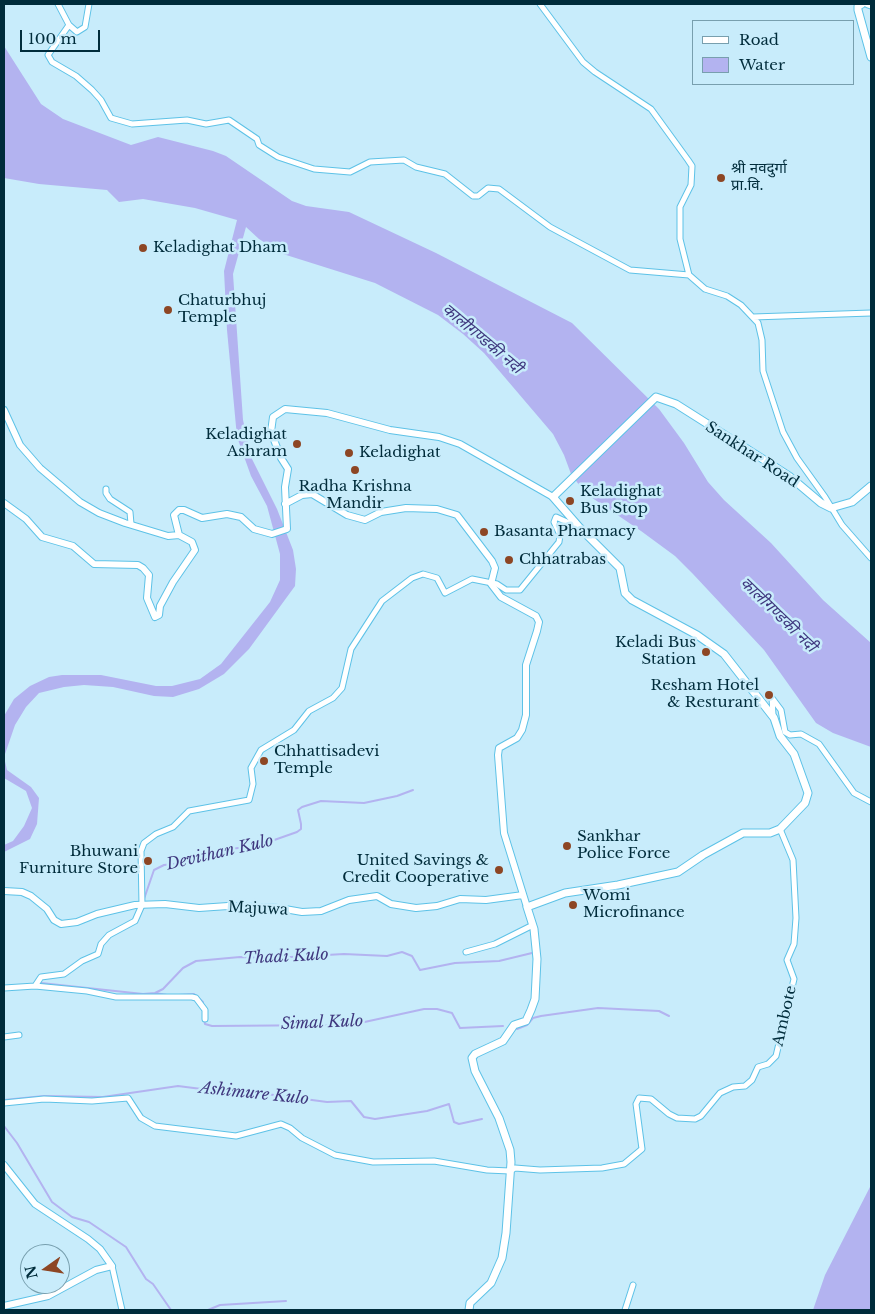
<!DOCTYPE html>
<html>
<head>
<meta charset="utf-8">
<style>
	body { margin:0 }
	#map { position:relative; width:875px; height:1314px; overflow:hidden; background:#c8ecfb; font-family:"Libre Baskerville",serif }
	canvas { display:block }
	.frame { position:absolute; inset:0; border:5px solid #002c3b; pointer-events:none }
	.legend { position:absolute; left:692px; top:20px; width:162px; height:65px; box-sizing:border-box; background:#c8ecfb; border:1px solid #789fae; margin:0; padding:6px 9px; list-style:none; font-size:15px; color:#002c3b }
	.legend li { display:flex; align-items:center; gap:10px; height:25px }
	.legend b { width:25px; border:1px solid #789fae }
	.north { position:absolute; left:20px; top:1244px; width:50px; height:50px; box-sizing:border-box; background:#c8ecfb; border:1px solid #789fae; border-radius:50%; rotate:257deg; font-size:14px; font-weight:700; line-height:20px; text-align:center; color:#002c3b }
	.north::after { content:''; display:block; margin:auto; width:18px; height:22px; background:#8d4624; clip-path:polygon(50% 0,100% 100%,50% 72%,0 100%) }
	.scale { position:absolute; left:20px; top:30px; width:80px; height:22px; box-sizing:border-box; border:2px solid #002c3b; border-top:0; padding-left:6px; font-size:15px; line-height:18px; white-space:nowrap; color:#002c3b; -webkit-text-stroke:4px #c8ecfb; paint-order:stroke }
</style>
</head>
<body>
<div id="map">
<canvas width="875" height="1314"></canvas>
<div class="frame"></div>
<ul class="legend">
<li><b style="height:6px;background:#fff"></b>Road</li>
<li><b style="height:14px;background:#b3b3f0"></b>Water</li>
</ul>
<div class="north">N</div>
<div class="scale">100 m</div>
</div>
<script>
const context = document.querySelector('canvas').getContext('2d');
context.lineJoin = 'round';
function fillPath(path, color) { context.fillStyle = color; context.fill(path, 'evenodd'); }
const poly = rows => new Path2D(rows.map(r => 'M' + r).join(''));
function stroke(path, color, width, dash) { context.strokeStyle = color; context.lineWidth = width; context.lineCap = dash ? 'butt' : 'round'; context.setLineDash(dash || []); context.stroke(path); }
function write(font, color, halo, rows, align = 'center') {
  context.font = font + ' "Libre Baskerville","Noto Sans Devanagari",serif'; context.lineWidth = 5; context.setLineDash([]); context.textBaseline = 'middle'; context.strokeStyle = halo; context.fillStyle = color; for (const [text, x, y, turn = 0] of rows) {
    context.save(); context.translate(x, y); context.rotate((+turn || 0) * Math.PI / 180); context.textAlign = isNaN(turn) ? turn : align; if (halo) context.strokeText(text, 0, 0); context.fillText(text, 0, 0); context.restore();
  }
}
fillPath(poly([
	[4,46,41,104,63,119,131,145,158,137,213,151,226,156,292,201,306,206,349,212,436,253,572,323,659,409,684,443,708,482,724,500,771,543,823,600,871,643,871,747,833,733,816,723,764,650,693,574,675,556,641,531,585,493,571,474,564,455,553,434,484,353,463,334,438,315,375,283,283,254,259,239,246,227,233,274,243,420,252,459,277,509,293,550,296,569,295,586,249,649,224,674,199,689,173,697,154,696,113,687,84,685,64,687,39,693,26,707,15,725,4,757,7,770,31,787,39,798,37,824,30,839,4,852,4,845,13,841,24,826,32,808,26,791,4,778,4,716,14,699,30,686,49,677,62,675,101,675,156,686,172,686,200,679,221,664,270,602,280,580,280,554,267,506,251,476,237,437,227,330,224,271,237,220,195,208,143,199,119,202,107,190,39,184,4,178],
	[871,1185,871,1310,813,1310,825,1275]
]), '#b3b3f0');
stroke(poly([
	[144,899,154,870,164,865,199,861,209,852,260,845,297,832,301,829,301,824,298,810,302,807,321,801,364,803,397,796,413,790],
	[41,983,143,994,155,993,163,989,183,968,196,961,240,957,273,958,344,954,387,956,402,952,412,956,420,970,455,963,499,961,532,953],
	[155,993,167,995],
	[179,995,194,994,203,1002,203,1005],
	[204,1019,205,1024,212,1026,336,1025,360,1023,424,1009,437,1009,452,1013,460,1028,503,1026],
	[517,1029,527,1025,533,1018,541,1016,598,1008,659,1011,669,1016],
	[4,1100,44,1096,103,1097,178,1086,225,1092,244,1091,327,1102,351,1101,364,1117,375,1119,427,1111,449,1104,454,1122,459,1124,482,1119],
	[4,1126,17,1143,52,1202,72,1217,89,1222,126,1247,146,1279,153,1284,171,1310],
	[208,1310,220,1305,286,1301]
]), '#b3b3f0', 2);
const minor = poly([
	[58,4,69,25,77,32,85,27,89,4],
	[540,4,583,62,595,72,651,109,688,160,692,166,691,185,680,207,680,239,689,275],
	[69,25,48,55,52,62,76,76,92,90,101,100,111,118,132,124,187,120,206,124,229,120,257,139,259,145,278,157,314,169,350,172,370,162,404,160,416,167,445,174,473,196,478,196,488,188,499,189,550,227,630,270,689,275,705,289,727,296,741,305,758,323,762,340,763,371,783,432,797,458,825,497,842,525,871,558],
	[753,317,871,313],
	[106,489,106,493,110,499,130,512,131,524],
	[773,715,772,698,781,710,785,732,790,735,801,734,819,744,854,793,871,802],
	[466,952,495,944,533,925],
	[35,986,87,991,116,997,192,997,196,998,205,1010,205,1019],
	[4,988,35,986,41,977,64,974,82,961,98,954,101,944,109,935,135,921,142,905,141,851,144,843,156,834,173,827,189,811,249,800,253,784,251,768,261,750,294,730,309,711,333,698,342,688,351,649,382,601,412,578,423,574,437,578,445,593,472,579,497,584,506,590,520,590,559,542,560,535,554,522,556,517,580,528],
	[4,1037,19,1035],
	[4,1103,44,1099,92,1101,128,1098,141,1118,155,1126,236,1136,281,1124,290,1128,302,1138,335,1155,373,1162,434,1161,487,1170,510,1171,515,1168,540,1170,602,1168,624,1164,642,1149,636,1104,639,1098,651,1099,669,1114,677,1118,695,1119,701,1116,720,1093,733,1087,745,1086,752,1080,758,1067,768,1064,776,1056,794,979,787,960,794,944,796,918,793,860,780,829],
	[112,1266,122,1310],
	[625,1310,633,1285]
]);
const tertiary = poly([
	[4,410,20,445,40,468,80,502,99,513,125,523,168,536,179,535],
	[4,503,26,519,42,537,73,546,94,564,138,565,143,568,149,575,147,598,155,617,159,615,160,606,173,582,195,550,192,542,179,535,174,515,179,510,184,510,202,518,227,514,241,517,254,529,272,534,287,529,285,487,288,469,281,458,271,432,273,417,285,409,327,413,390,430,439,437,460,444,553,497],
	[285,504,302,495,312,494,347,515,365,520,381,512,406,508,437,509,457,515,492,561,495,568,491,584,501,597,536,616,539,622,537,631,526,665,526,715,522,730,517,738,499,748,498,755,504,833,527,907],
	[4,891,22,892,31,896,47,909,54,920,61,924,77,922,97,914,135,905,165,904,199,908,228,906,279,908,302,912,321,911,349,900,377,896,391,904,416,908,437,906,460,899,486,900,523,895],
	[4,1165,35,1204,88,1239,100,1249,112,1266,96,1270,48,1296,4,1306]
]);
const secondary = poly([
	[862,4,858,6,858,10,871,57],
	[868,4,871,5],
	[469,1310,470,1303,491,1283,502,1258,506,1233,511,1162,510,1150,499,1118,475,1071,472,1058,475,1054,503,1041,514,1025,526,1021,531,1010,535,999,537,959,534,929,527,907,565,893,618,885,678,872,703,855,743,833,770,833,780,829,805,803,808,793,794,754,780,736,774,718,724,654,697,635,632,600,625,593,620,568,580,528,553,497,656,397,676,404,755,454,789,476,821,503,831,508,852,502,871,486]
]);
stroke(minor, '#5dc2e7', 7);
stroke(tertiary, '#5dc2e7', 8);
stroke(secondary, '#5dc2e7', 9);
stroke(minor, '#fff', 5);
stroke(tertiary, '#fff', 6);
stroke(secondary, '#fff', 7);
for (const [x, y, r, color] of [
	[721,178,5,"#8d4624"],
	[143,248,5,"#8d4624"],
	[168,310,5,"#8d4624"],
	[297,444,5,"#8d4624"],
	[349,453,5,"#8d4624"],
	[355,470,5,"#8d4624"],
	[570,501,5,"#8d4624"],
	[484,532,5,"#8d4624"],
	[509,560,5,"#8d4624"],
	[706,652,5,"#8d4624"],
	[769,695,5,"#8d4624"],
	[264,761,5,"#8d4624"],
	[567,846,5,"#8d4624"],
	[148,861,5,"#8d4624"],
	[499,870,5,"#8d4624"],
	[573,905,5,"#8d4624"]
]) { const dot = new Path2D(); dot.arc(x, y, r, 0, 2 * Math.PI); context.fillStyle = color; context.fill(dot); stroke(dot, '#c8ecfb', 2); }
write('15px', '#002c3b', '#c8ecfb', [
	["श्री नवदुर्गा",731,169],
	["प्रा.वि.",731,186],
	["Keladighat Dham",153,248],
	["Chaturbhuj",178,301],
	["Temple",178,318],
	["Keladighat",287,435,"right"],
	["Ashram",287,452,"right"],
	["Keladighat",359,453],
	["Radha Krishna",355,487,"center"],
	["Mandir",355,504,"center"],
	["Keladighat",580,492],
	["Bus Stop",580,509],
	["Basanta Pharmacy",494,532],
	["Chhatrabas",519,560],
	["Keladi Bus",696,643,"right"],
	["Station",696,660,"right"],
	["Resham Hotel",759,686,"right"],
	["& Resturant",759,703,"right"],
	["Chhattisadevi",274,752],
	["Temple",274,769],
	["Sankhar",577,837],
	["Police Force",577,854],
	["Bhuwani",138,852,"right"],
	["Furniture Store",138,869,"right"],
	["United Savings &",489,861,"right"],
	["Credit Cooperative",489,878,"right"],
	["Womi",583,896],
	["Microfinance",583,913]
], 'left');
write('15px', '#002c3b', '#c8ecfb', [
	["Sankhar Road",752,455,33],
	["Majuwa",258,909,3],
	["Ambote",785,1016,-77]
]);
write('italic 16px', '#3f377e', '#c8ecfb', [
	["कालीगण्डकी नदी",482,339,40],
	["कालीगण्डकी नदी",778,615,44],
	["Devithan Kulo",220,853,-13],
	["Thadi Kulo",286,957,-3],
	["Simal Kulo",322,1023,-2],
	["Ashimure Kulo",254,1094,6]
]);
</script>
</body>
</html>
